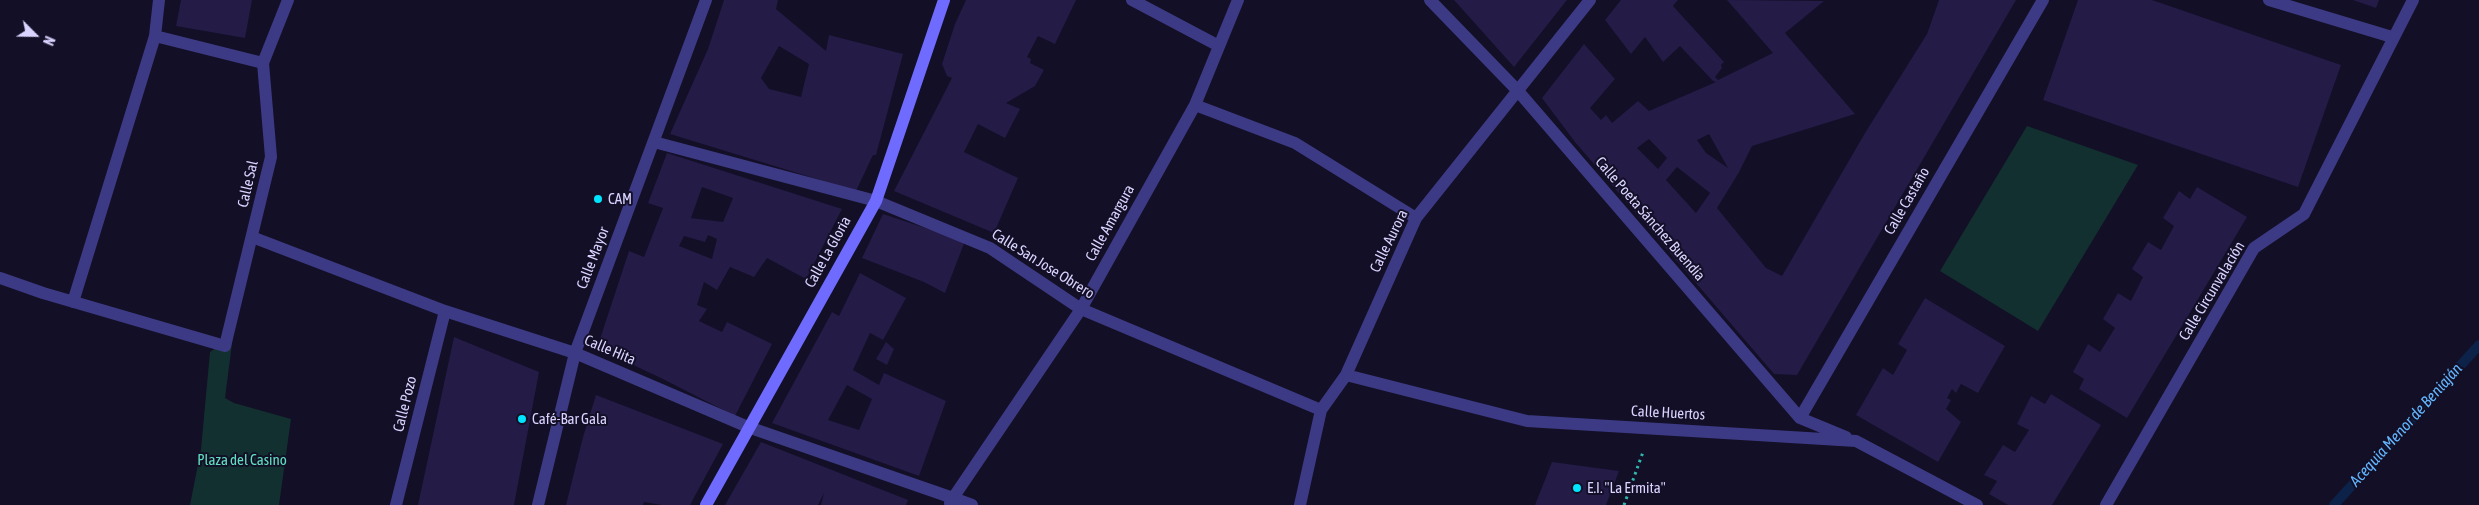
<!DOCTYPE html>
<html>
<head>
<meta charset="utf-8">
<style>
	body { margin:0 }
	#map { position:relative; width:2479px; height:505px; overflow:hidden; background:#130f26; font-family:"Asap Condensed",sans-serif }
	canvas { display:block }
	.north { position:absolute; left:10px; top:10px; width:50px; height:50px; -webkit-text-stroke:4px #130f26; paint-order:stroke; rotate:113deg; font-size:14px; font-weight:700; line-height:20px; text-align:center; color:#d9d4ff }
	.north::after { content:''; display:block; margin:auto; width:18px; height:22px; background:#d9d4ff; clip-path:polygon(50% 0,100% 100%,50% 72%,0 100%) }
</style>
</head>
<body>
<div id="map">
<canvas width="2479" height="505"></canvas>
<div class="north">N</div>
</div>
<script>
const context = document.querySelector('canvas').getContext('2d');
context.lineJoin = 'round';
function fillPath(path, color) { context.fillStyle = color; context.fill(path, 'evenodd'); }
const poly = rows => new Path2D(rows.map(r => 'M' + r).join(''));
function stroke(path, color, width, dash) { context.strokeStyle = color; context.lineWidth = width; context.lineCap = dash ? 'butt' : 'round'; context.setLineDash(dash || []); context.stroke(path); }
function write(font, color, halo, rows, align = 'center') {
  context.font = font + ' "Asap Condensed",sans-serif'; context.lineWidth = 4; context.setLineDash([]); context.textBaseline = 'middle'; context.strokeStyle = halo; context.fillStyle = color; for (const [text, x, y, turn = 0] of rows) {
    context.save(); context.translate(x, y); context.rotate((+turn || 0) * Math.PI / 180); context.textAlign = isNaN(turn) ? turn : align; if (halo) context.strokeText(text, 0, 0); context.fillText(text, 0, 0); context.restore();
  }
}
fillPath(poly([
	[2027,126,2138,165,2038,331,1940,271],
	[233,336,225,398,234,403,291,419,279,505,190,505,201,449,210,352]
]), '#12302f');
stroke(poly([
	[2334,505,2479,345]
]), '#0c2248', 10);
fillPath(poly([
	[181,0,252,0,245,38,176,26],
	[724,0,778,0,776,9,826,51,829,35,903,54,876,155,873,155,856,191,670,134,708,49],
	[779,46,809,64,801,97,769,89,761,78],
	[966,0,1076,0,1055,44,1038,36,1027,57,1031,59,1030,63,1044,70,1035,86,1006,103,1020,109,1005,138,978,124,964,152,1018,178,994,233,894,191,952,78,947,76,942,64,955,24],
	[1454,0,1567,0,1514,67],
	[1621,0,1678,0,1673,6,1724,62,1721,65,1722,68,1715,77,1718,80,1773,53,1727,0,1824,1,1785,33,1855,114,1752,146,1738,174,1717,208,1766,268,1782,276,1865,133,1927,34,1939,0,2016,0,1797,375,1774,374,1575,142,1542,98,1584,44,1615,79,1590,108,1601,120,1606,115,1612,123,1638,101,1649,111,1716,82,1713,81,1680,46,1663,62,1645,37,1631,54,1605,20],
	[1709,134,1728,168,1706,153,1697,140],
	[1649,139,1667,158,1658,169,1637,148],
	[1677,167,1710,193,1696,213,1666,180],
	[2078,0,2152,0,2341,65,2298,187,2043,100],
	[2353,0,2379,0,2376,8],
	[667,153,842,209,806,279,767,258,754,277,730,267,717,290,704,282,697,305,707,309,699,321,722,332,727,322,772,344,735,416,663,379,597,348,629,251,644,257,663,208,648,203],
	[702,187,733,198,723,222,691,218],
	[708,235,717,239,712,259,679,246,684,236,705,242],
	[2197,187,2247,217,2127,418,2079,389,2084,379,2073,372,2088,344,2100,352,2115,328,2103,319,2118,293,2131,301,2143,277,2132,269,2148,242,2161,250,2174,226,2163,218,2179,191,2190,199],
	[883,214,965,241,945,293,924,282,862,258],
	[860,273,906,298,883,340,870,333,853,370,879,385,884,373,946,401,919,476,772,423,832,312,839,316],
	[847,385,872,399,859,430,828,420],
	[1925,298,2005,346,1978,393,1961,384,1956,393,1952,389,1947,398,1951,400,1946,409,1961,422,1938,462,1856,415,1883,368,1893,375,1907,350,1898,344],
	[454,337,539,372,514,505,418,505],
	[886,342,894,349,887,365,876,359],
	[2051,394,2101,425,2052,505,2008,505,1989,494,1997,481,1984,475,2003,445,2015,452,2029,430,2017,424,2031,396,2045,404],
	[596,395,723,444,690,505,662,505,644,502,643,505,566,505,583,437],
	[761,442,908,500,906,505,821,505,824,493,818,505,725,505],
	[1552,462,1619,471,1606,505,1535,505]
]), '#241b47');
stroke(poly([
	[1624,505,1643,452]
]), '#2fb8b0', 3, [2.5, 4]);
stroke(poly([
	[159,0,155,36,263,63],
	[1132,0,1219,46],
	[1430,0,1518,91,1800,418,1846,437],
	[2269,0,2392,37],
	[1195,105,1295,143,1416,218],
	[654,142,876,201,990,248,1081,309,1321,410],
	[252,237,445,311,575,353,748,427,953,498,1081,309,1195,105,1238,0],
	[0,278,43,293,225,346,271,157,263,63,288,0],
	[73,302,155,36],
	[1346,375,1527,421,1856,441,1977,505],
	[1800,418,2043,0],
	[950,503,953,498,972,505],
	[396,505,445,311],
	[538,505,575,353,706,0],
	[1300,505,1321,410,1346,375,1416,218,1590,0],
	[2106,505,2254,248,2304,214,2413,0]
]), '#3d3a85', 12);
stroke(poly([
	[706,505,876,201,944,0]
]), '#6f6bff', 12);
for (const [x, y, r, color] of [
	[598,199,5,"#00e5ff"],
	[522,419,5,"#00e5ff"],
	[1577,488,5,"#00e5ff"]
]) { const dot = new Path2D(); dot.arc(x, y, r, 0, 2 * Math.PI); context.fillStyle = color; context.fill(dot); stroke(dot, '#130f26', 2); }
write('15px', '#d9d4ff', '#130f26', [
	["Calle Sal",248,184,-77],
	["Calle Castaño",1907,201,-60],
	["Calle Poeta Sánchez Buendía",1650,219,49],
	["Calle Amargura",1110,223,-61],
	["Calle Aurora",1389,241,-64],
	["Calle La Gloria",828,252,-61],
	["Calle Mayor",593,258,-69],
	["Calle San Jose Obrero",1043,264,32],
	["Calle Circunvalación",2212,291,-59],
	["Calle Hita",610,350,23],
	["Calle Pozo",405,404,-76],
	["Calle Huertos",1668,413,3]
]);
write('15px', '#d9d4ff', '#130f26', [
	["CAM",608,199],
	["Café-Bar Gala",532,419],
	["E.I. \"La Ermita\"",1587,488]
], 'left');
write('15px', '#5fe0c0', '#130f26', [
	["Plaza del Casino",242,460]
]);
write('italic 16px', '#62b6ff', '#130f26', [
	["Acequia Menor de Beniaján",2406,425,-48]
]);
</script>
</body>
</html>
